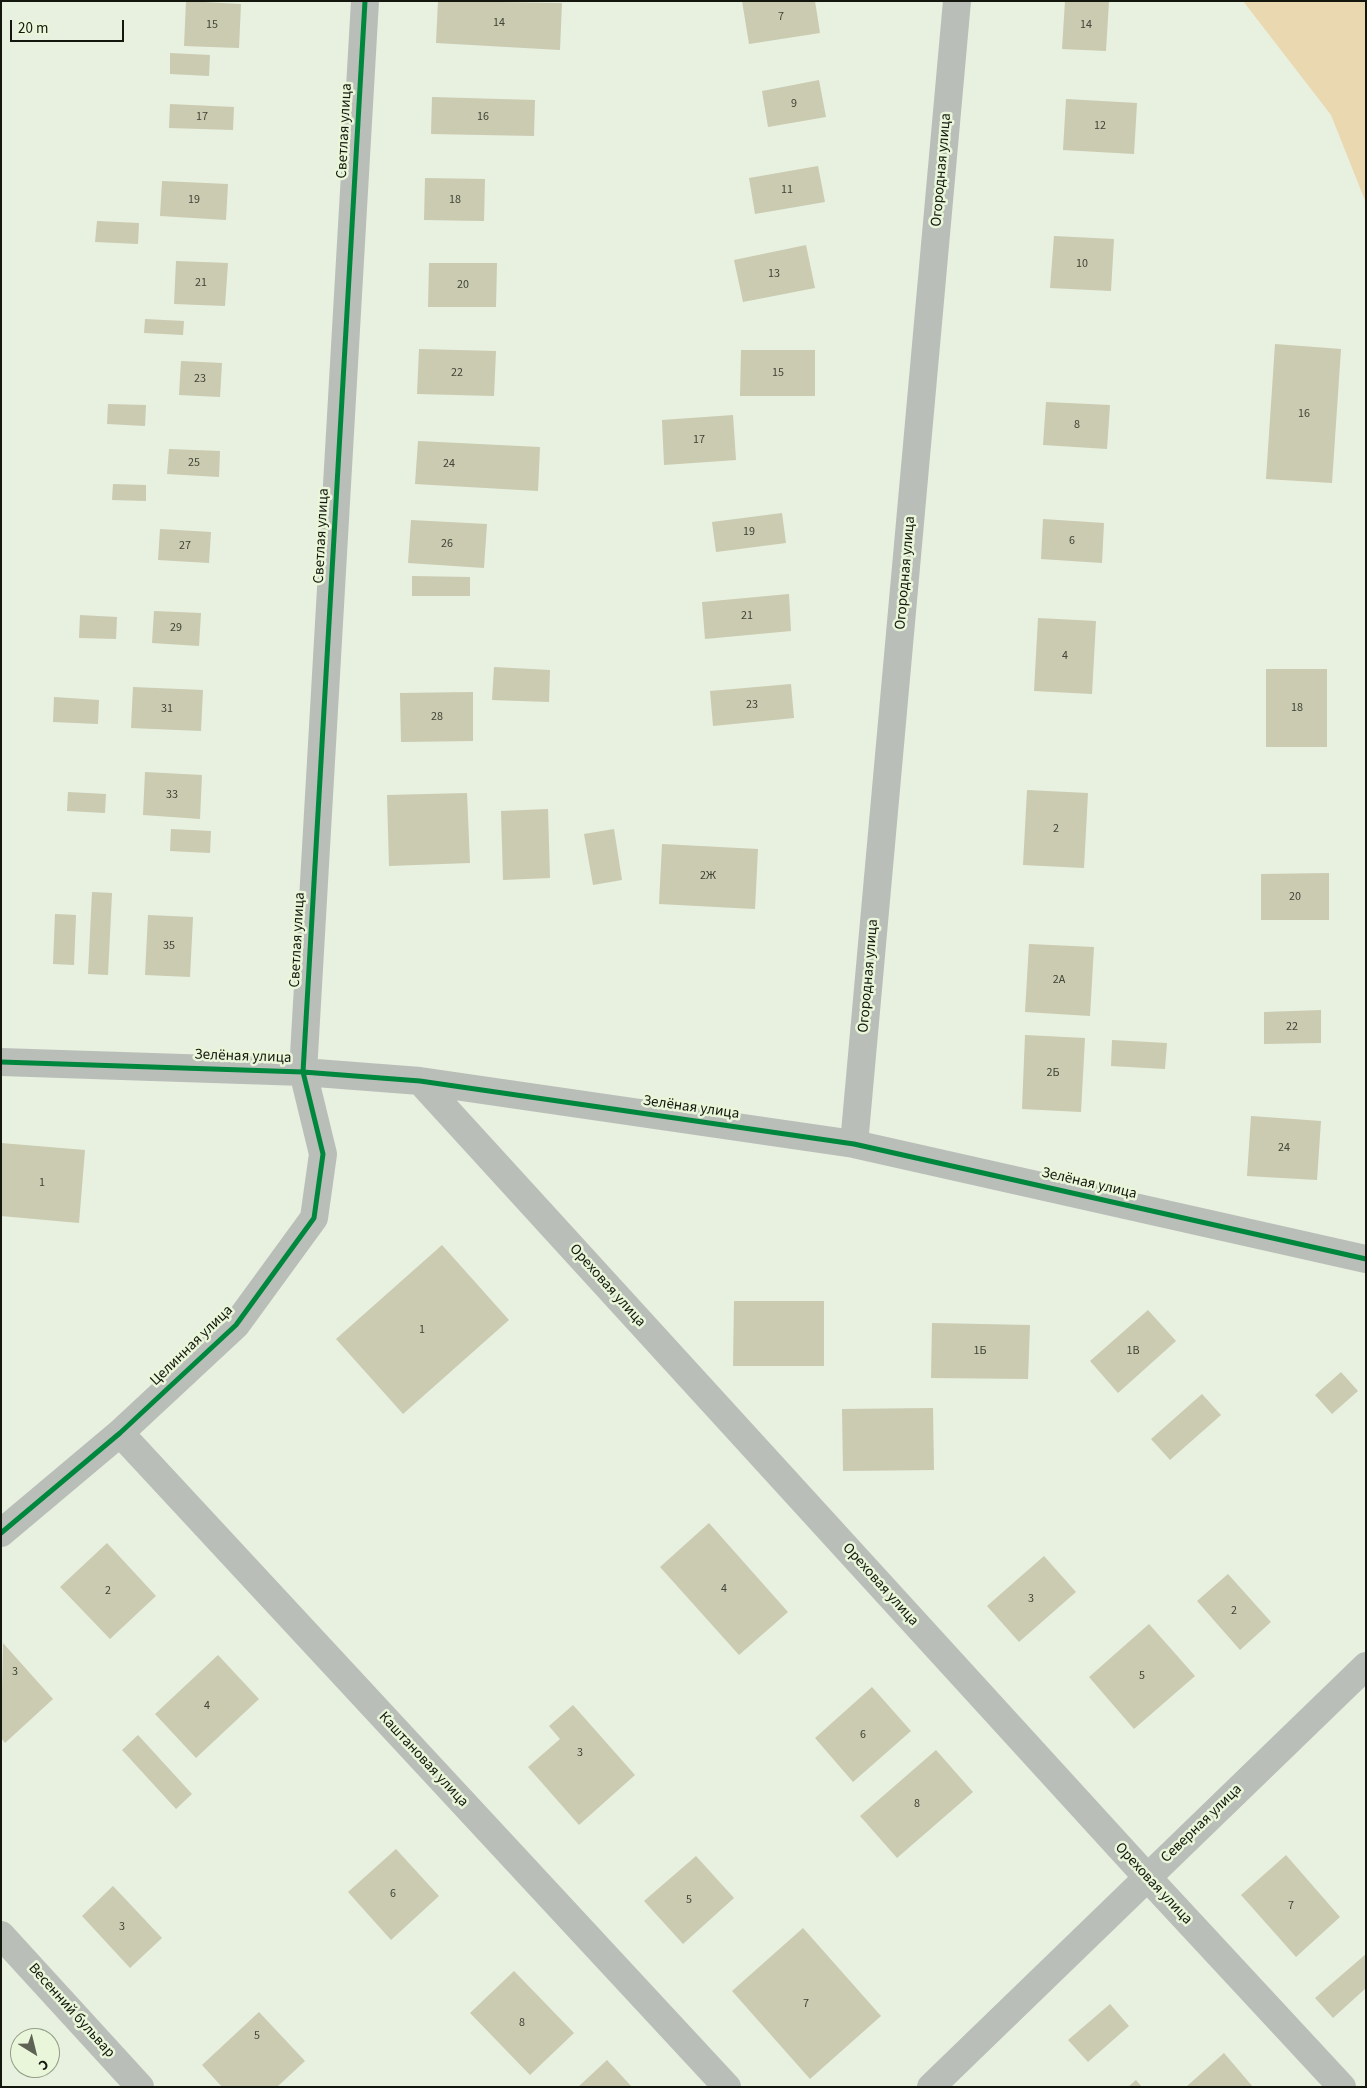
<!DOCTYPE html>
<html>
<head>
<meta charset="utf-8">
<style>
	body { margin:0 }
	#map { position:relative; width:1367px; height:2088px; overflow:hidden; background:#e8f0df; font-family:"Source Sans 3",sans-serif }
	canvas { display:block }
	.frame { position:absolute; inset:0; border:2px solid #13170d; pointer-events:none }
	.north { position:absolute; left:10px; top:2028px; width:50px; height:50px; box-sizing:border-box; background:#e9f6d9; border:1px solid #939d87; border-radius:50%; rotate:144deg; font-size:14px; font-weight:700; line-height:20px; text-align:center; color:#13170d }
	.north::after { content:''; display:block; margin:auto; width:18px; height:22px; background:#5e6356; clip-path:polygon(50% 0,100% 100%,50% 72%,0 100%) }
	.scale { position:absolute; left:10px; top:20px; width:114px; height:22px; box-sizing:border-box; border:2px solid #13170d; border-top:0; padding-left:6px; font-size:15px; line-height:18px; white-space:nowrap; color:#13170d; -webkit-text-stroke:4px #e9f6d9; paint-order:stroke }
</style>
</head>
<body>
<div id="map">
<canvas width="1367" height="2088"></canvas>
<div class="frame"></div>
<div class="north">С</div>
<div class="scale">20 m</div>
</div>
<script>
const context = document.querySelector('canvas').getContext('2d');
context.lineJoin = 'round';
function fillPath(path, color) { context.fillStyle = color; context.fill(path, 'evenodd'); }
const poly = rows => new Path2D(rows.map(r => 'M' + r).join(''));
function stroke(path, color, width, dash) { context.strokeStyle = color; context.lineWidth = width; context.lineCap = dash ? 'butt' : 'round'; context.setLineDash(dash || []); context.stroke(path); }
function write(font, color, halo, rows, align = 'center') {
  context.font = font + ' "Source Sans 3",sans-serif'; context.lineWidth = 5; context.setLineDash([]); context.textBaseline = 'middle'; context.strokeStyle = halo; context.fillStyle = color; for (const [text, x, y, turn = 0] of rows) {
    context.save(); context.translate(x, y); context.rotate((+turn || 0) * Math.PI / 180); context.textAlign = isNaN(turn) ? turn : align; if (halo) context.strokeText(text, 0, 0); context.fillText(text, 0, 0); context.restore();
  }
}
fillPath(poly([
	[1243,1,1366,1,1366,203,1331,115]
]), '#ead8b1');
fillPath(poly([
	[186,1,241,4,239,48,184,46],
	[438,1,562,3,560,50,436,43],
	[742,1,815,1,820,33,749,44],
	[1065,1,1109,1,1106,51,1062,49],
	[170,53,210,55,209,76,170,74],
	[819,80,826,117,768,127,762,91],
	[432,97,535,100,534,136,431,134],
	[1066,99,1137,103,1134,154,1063,150],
	[170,104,234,107,233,130,169,128],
	[818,166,825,202,755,214,749,178],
	[425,178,485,179,484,221,424,220],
	[162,181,228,184,226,220,160,216],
	[97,221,139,223,138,244,95,242],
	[1054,236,1114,239,1111,291,1050,288],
	[806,245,815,288,743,302,734,260],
	[176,261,228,263,225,306,174,304],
	[429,263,497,263,496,307,428,307],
	[145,319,184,321,183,335,144,333],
	[1275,344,1341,349,1332,483,1266,479],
	[419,349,496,351,494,396,417,394],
	[741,350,815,350,815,396,740,396],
	[181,361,222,363,220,397,179,395],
	[1046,402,1110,405,1107,449,1043,445],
	[108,404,146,405,145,426,107,424],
	[733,415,736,460,664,465,662,420],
	[418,441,540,447,538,491,415,484],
	[169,449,220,451,219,477,167,474],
	[113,484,146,485,146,501,112,500],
	[782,513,786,543,716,552,712,522],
	[1043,519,1104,523,1102,563,1041,559],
	[411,520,487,524,484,568,408,563],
	[160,529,211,532,209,563,158,560],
	[412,576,470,577,470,596,412,596],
	[789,594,791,631,705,639,702,602],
	[154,611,201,613,199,646,152,643],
	[80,615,117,617,116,639,79,638],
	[1038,618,1096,621,1092,694,1034,691],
	[494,667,550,670,549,702,492,700],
	[1266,669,1327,669,1327,747,1266,747],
	[791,684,794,718,713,726,710,691],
	[133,687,203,690,201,731,131,728],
	[473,692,473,741,401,742,400,693],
	[54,697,99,700,98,724,53,722],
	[145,772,202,775,200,819,143,815],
	[1027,790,1088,793,1084,868,1023,865],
	[68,792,106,794,105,813,67,811],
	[467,793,470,863,389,866,387,795],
	[548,809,550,878,503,880,501,811],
	[171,829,211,831,210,853,170,851],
	[614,829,622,880,593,885,584,834],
	[662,844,758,849,755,909,659,904],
	[1329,873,1329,920,1261,920,1261,874],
	[92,892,112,893,108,975,88,974],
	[55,914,76,915,74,965,53,964],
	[148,915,193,917,190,977,145,975],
	[1029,944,1094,947,1090,1016,1025,1012],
	[1321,1010,1321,1043,1264,1044,1264,1012],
	[1025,1035,1085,1038,1081,1112,1022,1109],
	[1112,1040,1167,1043,1165,1069,1111,1066],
	[1251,1116,1321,1121,1317,1180,1247,1176],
	[1,1143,85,1150,79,1223,1,1216],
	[442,1245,509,1320,403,1414,336,1339],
	[734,1301,824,1301,824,1366,733,1366],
	[1148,1310,1176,1341,1118,1393,1090,1361],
	[932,1323,1030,1325,1028,1379,931,1378],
	[1341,1372,1358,1391,1332,1414,1315,1395],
	[1202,1394,1221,1415,1170,1460,1151,1439],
	[933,1408,934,1470,843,1471,842,1409],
	[709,1523,788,1612,739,1655,660,1567],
	[107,1543,156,1596,110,1639,60,1587],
	[1044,1556,1076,1592,1019,1642,987,1606],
	[1228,1574,1271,1622,1240,1650,1197,1601],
	[1149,1624,1195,1676,1134,1729,1089,1677],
	[3,1643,53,1699,5,1743,1,1738],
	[218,1655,259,1699,196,1758,155,1714],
	[872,1687,911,1731,853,1782,815,1738],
	[573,1705,635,1775,579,1825,528,1767,560,1739,549,1726],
	[138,1735,192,1794,176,1809,122,1750],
	[936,1750,973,1792,897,1858,860,1816],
	[396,1849,439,1896,391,1940,348,1892],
	[1286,1855,1340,1917,1296,1957,1241,1895],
	[696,1856,734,1898,683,1944,644,1901],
	[113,1886,162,1938,130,1968,82,1916],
	[803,1928,881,2016,810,2079,732,1991],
	[1366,1954,1366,1988,1333,2018,1315,1998],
	[514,1971,574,2033,530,2075,470,2013],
	[1110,2004,1129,2026,1088,2062,1068,2040],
	[259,2012,305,2061,277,2087,222,2087,202,2065],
	[1224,2053,1253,2087,1186,2087],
	[607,2060,632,2087,578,2087],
	[1136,2080,1142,2087,1128,2087]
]), '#cacbb1');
stroke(poly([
	[1,1062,303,1072,420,1081,854,1144,1366,1259],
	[420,1081,1147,1877,1342,2087],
	[854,1144,957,1],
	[120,1433,727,2087],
	[1,1533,120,1433,236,1325,314,1218,323,1154,303,1072,365,1],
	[1,1935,140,2087],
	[931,2087,1366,1666]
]), '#b9beb9', 28);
stroke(poly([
	[1,1062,303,1072,420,1081,854,1144,1366,1259],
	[1,1533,120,1433,236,1325,314,1218,323,1154,303,1072,365,1]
]), '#00873e', 5);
write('12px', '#414436', null, [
	["7",781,17],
	["14",499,23],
	["15",212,25],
	["14",1086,25],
	["9",794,104],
	["17",202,117],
	["16",483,117],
	["12",1100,126],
	["11",787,190],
	["19",194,200],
	["18",455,200],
	["10",1082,264],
	["13",774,274],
	["21",201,283],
	["20",463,285],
	["22",457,373],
	["15",778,373],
	["23",200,379],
	["16",1304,414],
	["8",1077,425],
	["17",699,440],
	["25",194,463],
	["24",449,464],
	["19",749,532],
	["6",1072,541],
	["26",447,544],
	["27",185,546],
	["21",747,616],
	["29",176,628],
	["4",1065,656],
	["23",752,705],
	["18",1297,708],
	["31",167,709],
	["28",437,717],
	["33",172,795],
	["2",1056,829],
	["2Ж",708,876],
	["20",1295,897],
	["35",169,946],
	["2А",1059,980],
	["22",1292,1027],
	["2Б",1053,1073],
	["24",1284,1148],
	["1",42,1183],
	["1",422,1330],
	["1Б",980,1351],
	["1В",1133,1351],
	["4",724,1589],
	["2",108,1591],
	["3",1031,1599],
	["2",1234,1611],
	["3",15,1672],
	["5",1142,1676],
	["4",207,1706],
	["6",863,1735],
	["3",580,1753],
	["8",917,1804],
	["6",393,1894],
	["5",689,1900],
	["7",1291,1906],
	["3",122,1927],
	["7",806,2004],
	["8",522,2023],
	["5",257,2036]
]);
write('15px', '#13170d', '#e9f6d9', [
	["Светлая улица",345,131,-87],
	["Огородная улица",942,170,-85],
	["Светлая улица",322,536,-87],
	["Огородная улица",906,573,-85],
	["Светлая улица",298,940,-87],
	["Огородная улица",869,976,-85],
	["Зелёная улица",243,1057,2],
	["Зелёная улица",691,1108,8],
	["Зелёная улица",1089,1184,13],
	["Ореховая улица",607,1286,48],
	["Целинная улица",192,1346,-44],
	["Ореховая улица",880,1585,48],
	["Каштановая улица",423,1760,47],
	["Северная улица",1202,1824,-44],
	["Ореховая улица",1153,1884,47],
	["Весенний бульвар",71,2011,48]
]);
</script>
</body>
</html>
